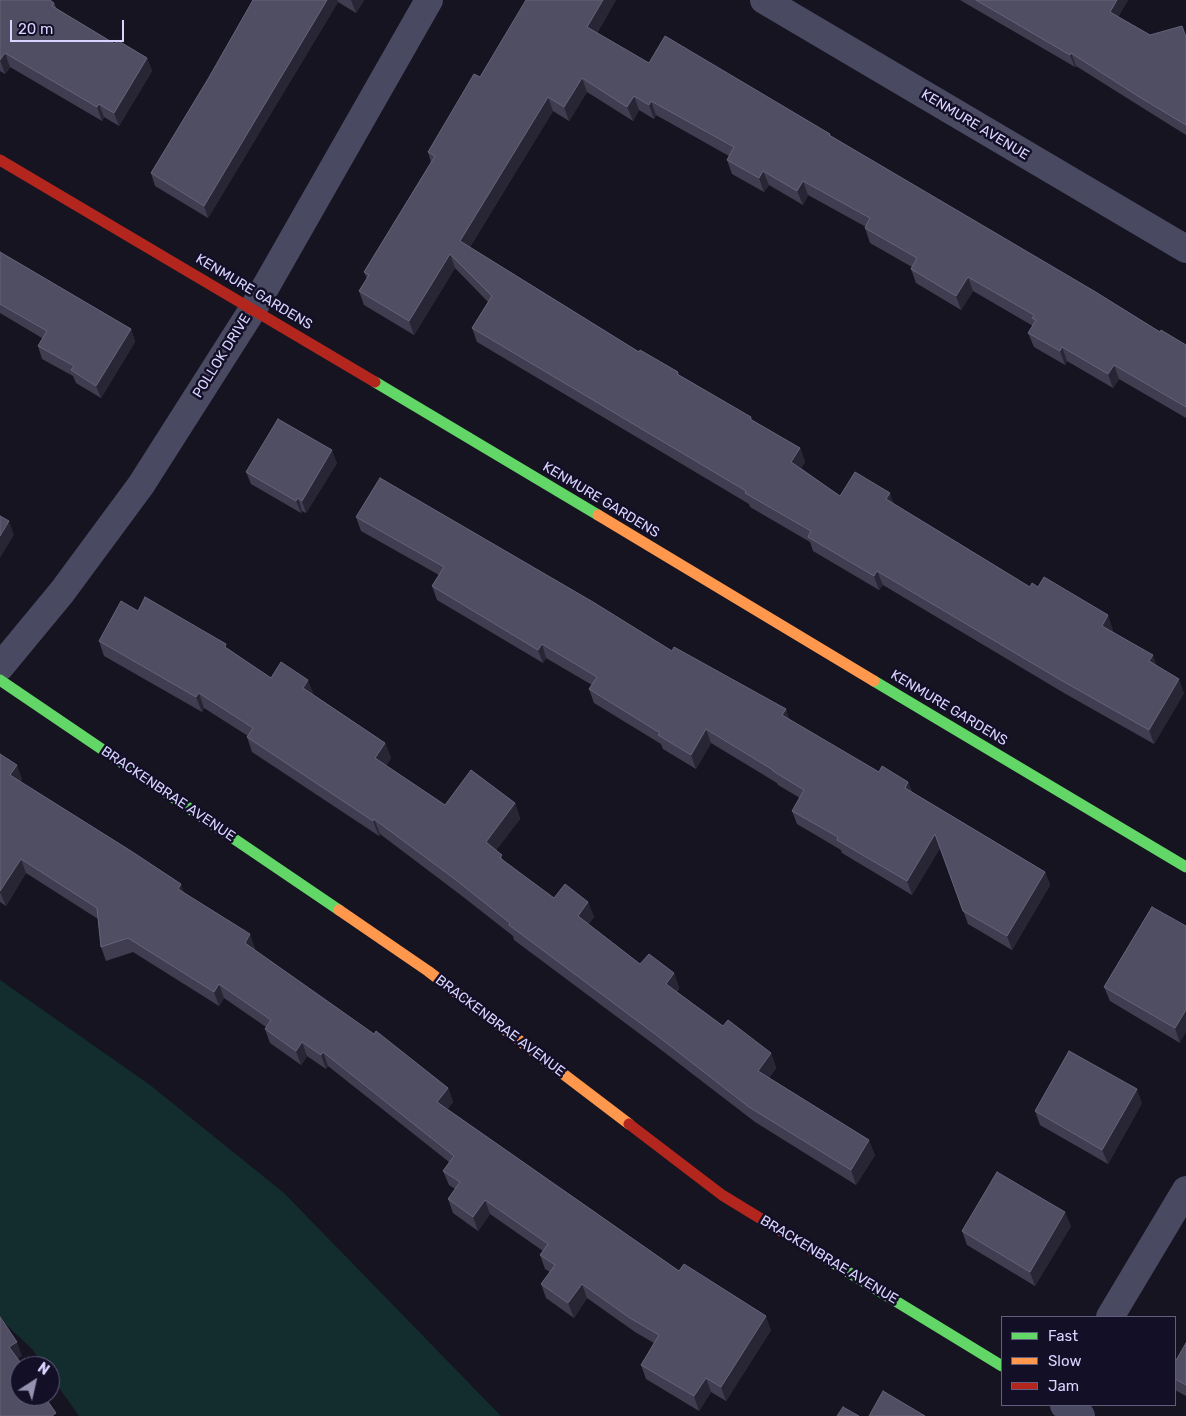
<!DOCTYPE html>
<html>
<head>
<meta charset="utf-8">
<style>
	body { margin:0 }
	#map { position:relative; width:1186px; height:1416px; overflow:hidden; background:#161421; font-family:Rubik,sans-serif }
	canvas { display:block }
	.legend { position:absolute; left:1001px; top:1316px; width:175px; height:90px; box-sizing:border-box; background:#130f26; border:1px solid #625e7d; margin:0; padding:6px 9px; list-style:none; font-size:15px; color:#d9d4ff }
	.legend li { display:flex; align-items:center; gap:10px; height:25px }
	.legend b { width:25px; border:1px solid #625e7d }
	.north { position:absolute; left:10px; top:1356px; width:50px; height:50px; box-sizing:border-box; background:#130f26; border:1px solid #625e7d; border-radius:50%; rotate:35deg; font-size:14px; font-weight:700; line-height:20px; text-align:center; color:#d9d4ff }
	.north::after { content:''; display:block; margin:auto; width:18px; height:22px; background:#9591b1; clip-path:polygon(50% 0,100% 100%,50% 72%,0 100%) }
	.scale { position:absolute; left:10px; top:20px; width:114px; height:22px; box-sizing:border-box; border:2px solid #d9d4ff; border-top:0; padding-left:6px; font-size:15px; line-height:18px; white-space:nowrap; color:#d9d4ff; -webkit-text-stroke:4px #130f26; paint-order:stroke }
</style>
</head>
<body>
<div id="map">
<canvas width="1186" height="1416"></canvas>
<ul class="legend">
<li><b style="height:6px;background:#63d668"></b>Fast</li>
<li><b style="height:6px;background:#ff974d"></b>Slow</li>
<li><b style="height:6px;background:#b3261e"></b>Jam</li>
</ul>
<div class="north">N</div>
<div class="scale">20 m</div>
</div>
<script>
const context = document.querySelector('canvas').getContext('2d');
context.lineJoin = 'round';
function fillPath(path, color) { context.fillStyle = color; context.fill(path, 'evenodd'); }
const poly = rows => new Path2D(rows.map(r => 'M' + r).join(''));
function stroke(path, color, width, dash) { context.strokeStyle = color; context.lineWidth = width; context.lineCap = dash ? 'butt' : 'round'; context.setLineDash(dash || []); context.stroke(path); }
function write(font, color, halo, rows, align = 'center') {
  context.font = font + ' Rubik,sans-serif'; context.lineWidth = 5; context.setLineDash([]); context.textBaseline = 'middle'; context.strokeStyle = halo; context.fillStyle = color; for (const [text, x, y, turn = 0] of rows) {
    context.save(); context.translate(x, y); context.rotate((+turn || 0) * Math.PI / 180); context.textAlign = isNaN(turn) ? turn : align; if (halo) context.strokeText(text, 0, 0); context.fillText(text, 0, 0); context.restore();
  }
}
fillPath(poly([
	[0,980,150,1085,284,1193,501,1416,79,1416,50,1375,50,1366,44,1366,32,1349,0,1319]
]), '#132c2d');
stroke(poly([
	[764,0,1186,249],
	[0,667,62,592,141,485,253,309,429,0],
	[1110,1317,1186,1190],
	[1064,1405,1081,1416]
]), '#4a4962', 28);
stroke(poly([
	[375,382,598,515],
	[0,680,339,910],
	[874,681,1186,867],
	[830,1261,1002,1366]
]), '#63d668', 11);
stroke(poly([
	[598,515,874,681],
	[339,910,428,971,629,1124]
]), '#ff974d', 11);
stroke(poly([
	[0,160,375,382],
	[629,1124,722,1195,830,1261]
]), '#b3261e', 11);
fillPath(poly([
	[0,0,54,3,57,9,115,44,147,58,152,71,119,126,104,117,102,121,10,67,5,74,0,71],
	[253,0,364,0,356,13,338,2,208,218,155,186,151,173,208,79],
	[616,0,597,33,649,63,830,134,831,136,1160,332,1186,345,1186,418,1119,379,1113,388,1067,361,1065,365,1034,347,1028,333,1033,326,973,291,961,310,916,283,911,269,912,267,870,243,865,228,866,227,808,195,803,205,769,185,764,192,732,174,727,160,729,156,656,115,654,119,639,110,633,121,587,92,569,121,553,111,470,247,639,352,678,372,679,375,751,417,752,420,800,448,805,462,801,468,840,496,894,504,1030,587,1113,630,1112,631,1157,666,1184,693,1154,744,1064,693,883,585,879,590,813,551,810,542,750,507,749,504,477,342,472,328,488,302,455,268,414,335,364,305,359,291,367,279,364,272,431,162,428,152,480,77],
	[960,0,1128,0,1118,17,1150,35,1186,36,1186,135,1146,110,1076,66,1075,67],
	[0,252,131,329,135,342,101,398,76,383,73,376,42,359,38,346,42,338,0,313],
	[337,463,306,513,302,511,301,513,251,484,246,472],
	[356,517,672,651,786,709,789,720,879,772,908,782,912,792,1045,872,1050,885,1012,950,968,924,940,848,912,895,842,853,841,850,797,824,792,811,800,798,778,785,777,783,711,743,696,769,663,749,661,744,594,703,589,689,592,685,546,658,543,663,437,600,432,586,439,575,361,531],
	[99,641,228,649,271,678,314,695,385,743,391,758,386,766,445,805,515,803,520,819,496,850,504,861,554,898,588,902,594,917,588,925,640,964,674,973,679,988,677,992,723,1026,771,1053,776,1068,769,1078,875,1155,856,1185,755,1122,660,1049,514,940,513,936,462,896,380,834,379,836,252,752,247,737,248,736,204,708,202,712,104,656],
	[0,754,22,779,20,782,184,893,255,948,254,950,448,1088,453,1102,447,1109,679,1271,771,1330,726,1401,711,1392,699,1411,646,1379,641,1365,654,1343,635,1332,587,1298,574,1318,546,1298,541,1284,550,1272,545,1269,540,1255,543,1251,490,1214,478,1231,453,1213,448,1199,455,1189,449,1185,443,1171,449,1162,328,1066,326,1069,307,1056,301,1065,270,1043,265,1029,266,1027,224,998,219,1006,133,952,106,961,101,947,98,919,26,873,6,906,0,902],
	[1152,907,1180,1043,1110,1001,1104,987],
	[1142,1103,1108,1164,1040,1125,1035,1111],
	[1071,1226,1035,1286,967,1245,962,1231],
	[1186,1343,1186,1396,1175,1390,1175,1362]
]), '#403d50');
fillPath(poly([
	[327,0,337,0,338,2,208,218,204,206],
	[351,0,364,0,356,13],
	[603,0,616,0,592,41,587,27],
	[1117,0,1128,0,1114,24,1110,12],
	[5,53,10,67,5,74,0,60],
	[1071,53,1076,66,1075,67,1070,55],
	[147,58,152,71,119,126,114,113],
	[582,78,587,92,569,121,564,107],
	[634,96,639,110,633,121,627,107],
	[548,97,553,111,465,255,460,241],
	[651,101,656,115,654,119,649,105],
	[99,104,104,117,102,121,97,107],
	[763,171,769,185,764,192,759,178],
	[803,181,808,195,803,205,797,191],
	[450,254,455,268,414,335,409,321],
	[968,277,973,291,961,310,956,296],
	[131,329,135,342,101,398,96,386],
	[1062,347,1067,361,1065,365,1060,351],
	[1114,365,1119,379,1113,388,1108,374],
	[800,448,805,462,797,476,791,462],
	[332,450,337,463,306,513,302,501],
	[890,493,895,507,886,499],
	[298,498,302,511,301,513,296,501],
	[9,521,14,535,0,558,0,536],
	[877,571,883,585,879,590,874,576],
	[1108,615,1113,630,1107,640,1102,626],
	[542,644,546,658,543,663,538,650],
	[1153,655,1158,669,1149,661],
	[1179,679,1184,693,1154,744,1149,730],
	[308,680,314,695,308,704,303,688],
	[199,693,204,708,202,712,196,697],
	[786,709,790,723,782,715],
	[706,729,711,743,696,769,691,755],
	[385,743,391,758,381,774,375,758],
	[17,765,22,779,15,789,10,775],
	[908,782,913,796,905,788],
	[515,803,520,819,491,857,486,842],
	[374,819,380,834,379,836,373,821],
	[935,834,940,848,912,895,907,881],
	[21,859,26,873,6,906,0,892],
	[1045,872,1050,885,1012,950,1007,936],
	[181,884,186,899,178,889],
	[588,902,594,917,583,932,578,916],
	[250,934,255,948,250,957,245,943],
	[674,973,679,988,671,999,666,984],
	[219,984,224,998,219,1006,214,992],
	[1186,1010,1186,1032,1180,1043,1175,1028],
	[302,1042,307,1056,301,1065,296,1051],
	[323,1052,328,1066,326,1069,321,1055],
	[771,1053,776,1068,763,1086,758,1071],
	[448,1088,453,1102,442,1116,437,1102],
	[1137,1089,1142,1103,1108,1164,1102,1150],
	[869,1140,875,1155,856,1185,851,1170],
	[485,1200,490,1214,478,1231,473,1217],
	[1065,1212,1071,1226,1035,1286,1030,1272],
	[582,1284,587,1298,574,1318,568,1303],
	[766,1316,771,1330,726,1401,721,1387],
	[17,1342,22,1356,15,1361,9,1347],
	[706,1378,711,1392,699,1411,694,1396]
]), '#282635');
const building = poly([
	[0,0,50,0,54,3,52,6,115,44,117,40,147,58,114,113,99,104,97,107,5,53,0,60,0,0],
	[253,0,327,0,204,206,151,173,208,79,253,0],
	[526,0,603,0,587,27,649,63,665,36,830,134,829,135,1094,291,1160,332,1161,330,1186,345,1186,407,1114,365,1108,374,1062,347,1060,351,1028,333,1036,320,1032,318,1034,315,968,277,956,296,911,269,917,258,865,228,870,218,803,181,797,191,763,171,759,178,727,160,734,147,651,101,649,105,634,96,627,107,582,78,564,107,548,97,460,241,639,352,640,350,678,372,677,374,751,417,750,419,800,448,791,462,840,496,855,472,890,493,886,499,1030,587,1032,583,1038,587,1044,577,1108,615,1102,626,1153,655,1149,661,1179,679,1149,730,1059,679,877,571,874,576,808,537,811,531,745,493,746,491,472,328,492,296,450,254,409,321,359,291,369,275,364,272,435,156,428,152,474,74,480,77,526,0],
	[976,0,1117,0,1110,12,1150,35,1182,26,1186,37,1186,125,1141,98,1071,53,1070,55,976,0],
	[0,252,131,329,96,386,71,370,74,366,38,346,47,331,0,304,0,252],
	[278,419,332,450,302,501,298,498,296,501,246,472,278,419],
	[380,478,593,602,672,651,674,647,786,709,782,715,879,772,882,766,908,782,905,788,1045,872,1007,936,963,911,935,834,907,881,837,840,838,837,792,811,804,790,773,771,773,770,706,729,691,755,658,735,660,733,589,689,597,677,542,644,538,650,432,586,444,567,356,517,380,478],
	[0,516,9,521,0,536,0,516],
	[145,597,226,644,225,647,271,678,281,662,308,680,303,688,385,743,375,758,445,805,471,770,515,803,486,842,502,855,500,858,554,898,565,884,588,902,578,916,640,964,649,954,674,973,666,984,723,1026,728,1020,771,1053,758,1071,869,1140,851,1170,749,1107,655,1034,509,925,510,923,456,880,374,819,373,821,247,737,253,728,199,693,196,697,99,641,121,601,138,611,145,597],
	[0,754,17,765,10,775,131,851,181,884,178,889,250,934,245,943,374,1034,376,1031,448,1088,437,1102,679,1271,684,1264,766,1316,721,1387,706,1378,694,1396,641,1365,659,1335,630,1318,582,1284,568,1303,541,1284,555,1265,540,1255,548,1244,485,1200,473,1217,448,1199,460,1182,443,1171,454,1156,323,1052,321,1055,302,1042,296,1051,265,1029,271,1020,219,984,214,992,128,938,101,947,97,908,21,859,0,891,0,754],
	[1152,907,1186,926,1186,1010,1175,1028,1104,987,1152,907],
	[1069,1051,1137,1089,1102,1150,1035,1111,1069,1051],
	[997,1172,1065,1212,1030,1272,962,1231,997,1172],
	[0,1317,17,1342,9,1347,23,1366,20,1366,20,1396,44,1396,56,1413,52,1416,0,1416,0,1317],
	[1186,1343,1186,1385,1175,1379,1175,1362,1186,1343],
	[883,1391,925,1416,869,1416,883,1391],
	[843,1407,859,1416,837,1416,843,1407]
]);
fillPath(building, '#504e63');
stroke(building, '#66637b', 1);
write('14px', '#d9d4ff', '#130f26', [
	["KENMURE AVENUE",975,125,31],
	["KENMURE GARDENS",254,292,31],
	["POLLOK DRIVE",222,356,-58],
	["KENMURE GARDENS",601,500,31],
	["KENMURE GARDENS",949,708,31],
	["BRACKENBRAE AVENUE",168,794,34],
	["BRACKENBRAE AVENUE",500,1026,37],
	["BRACKENBRAE AVENUE",829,1260,31]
]);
</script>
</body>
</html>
